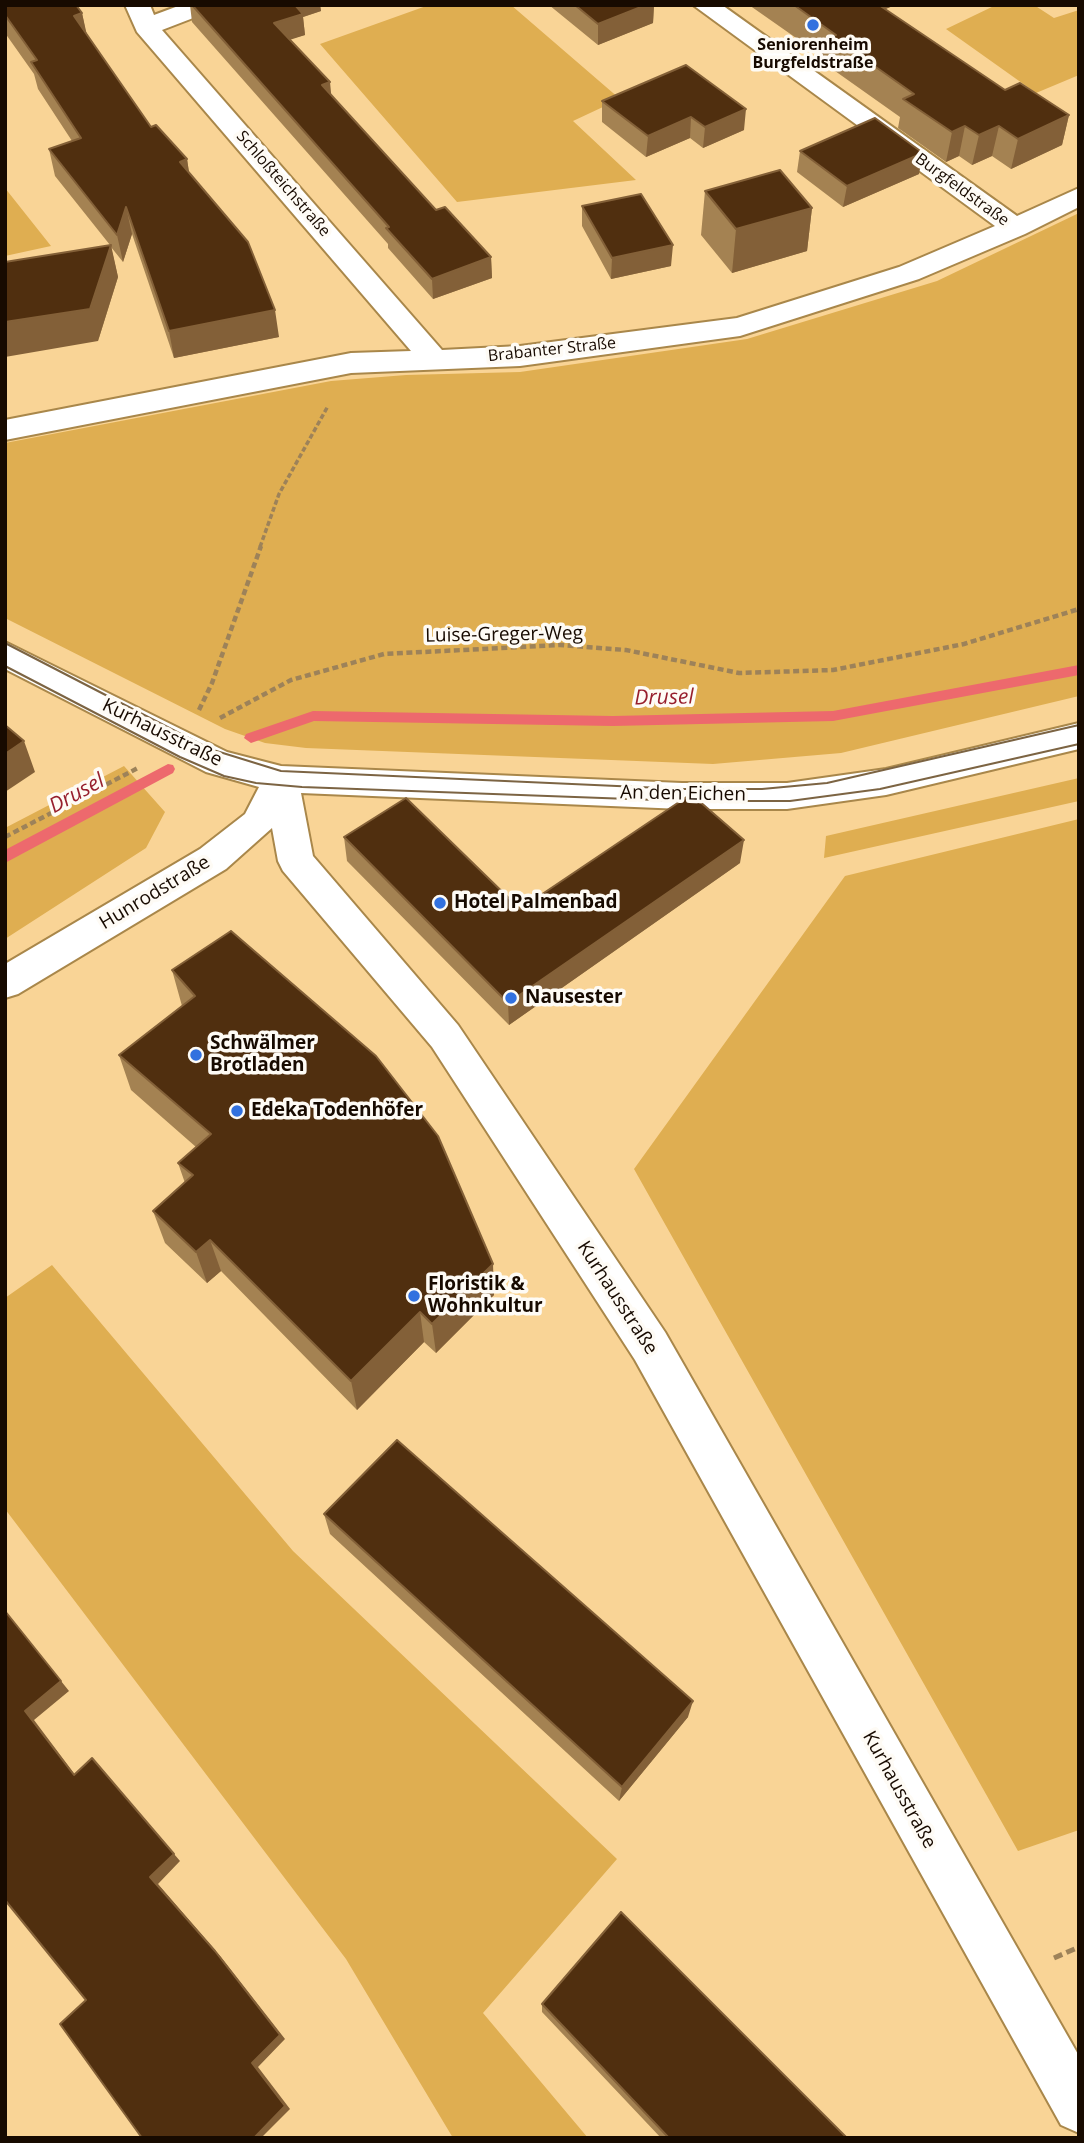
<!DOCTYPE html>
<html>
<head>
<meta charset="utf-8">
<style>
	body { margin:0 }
	#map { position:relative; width:1084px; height:2143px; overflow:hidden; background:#f9d496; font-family:"Open Sans",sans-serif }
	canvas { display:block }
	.frame { position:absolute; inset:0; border:7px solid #170a00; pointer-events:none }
</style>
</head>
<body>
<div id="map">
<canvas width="1084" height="2143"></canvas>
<div class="frame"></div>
</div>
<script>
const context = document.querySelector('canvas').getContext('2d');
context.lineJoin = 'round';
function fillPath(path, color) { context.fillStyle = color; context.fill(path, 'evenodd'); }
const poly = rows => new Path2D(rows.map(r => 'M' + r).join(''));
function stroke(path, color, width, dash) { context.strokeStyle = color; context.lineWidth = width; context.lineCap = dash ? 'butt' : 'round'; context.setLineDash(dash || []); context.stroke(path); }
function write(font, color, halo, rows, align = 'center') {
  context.font = font + ' "Open Sans",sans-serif'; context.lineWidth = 7; context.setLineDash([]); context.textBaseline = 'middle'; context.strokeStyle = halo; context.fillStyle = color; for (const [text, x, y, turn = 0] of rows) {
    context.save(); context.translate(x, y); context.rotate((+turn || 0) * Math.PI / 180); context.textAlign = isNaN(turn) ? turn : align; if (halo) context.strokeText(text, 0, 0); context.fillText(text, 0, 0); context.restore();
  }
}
fillPath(poly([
	[429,5,511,5,620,99,573,121,636,180,457,202,320,44],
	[996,5,1034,5,1054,18,1079,10,1079,75,1036,93,946,29],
	[5,188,51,246,5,256],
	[1079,213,1079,696,841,753,713,764,306,748,265,743,225,729,5,618,5,443,331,381,406,375,520,372,747,339,937,281],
	[124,766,165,812,146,848,5,939,5,828],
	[1079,778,1079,801,824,858,826,836],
	[1079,819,1079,1830,1018,1851,634,1169,845,876],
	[52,1265,293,1551,617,1859,483,2013,588,2138,453,2138,346,1959,5,1509,5,1298]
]), '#dfae51');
fillPath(poly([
	[1079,665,1079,675,833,721,613,726,314,721,251,743,244,738,246,734,313,711,613,716,833,711,1079,665],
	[168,764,173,765,175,769,173,773,5,863,5,850,168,764]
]), '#ed696d');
const minor = poly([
	[125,5,150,5,154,15,181,5,217,5,214,10,162,30,442,350,520,346,737,318,899,267,995,226,693,5,722,5,1017,216,1079,188,1079,207,1025,234,919,279,740,336,520,366,351,373,5,440,5,420,351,353,411,351,137,32,125,5],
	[5,642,227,752,281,766,682,783,787,783,886,769,1079,723,1079,749,886,795,787,809,682,809,301,793,313,856,458,1025,665,1332,1079,2056,1079,2133,1061,2125,635,1360,432,1047,283,871,278,861,272,828,226,869,18,994,5,998,5,964,200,849,245,814,259,787,206,772,5,669,5,642]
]);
stroke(minor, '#a9874a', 4);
stroke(poly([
	[260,547,279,494,328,406]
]), '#9d8259', 3.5, [5, 2.5]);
stroke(poly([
	[199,710,212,683,261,546],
	[220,718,291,680,384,654,560,645,626,650,739,673,833,670,964,644,1079,609],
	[5,837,138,768]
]), '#9d8259', 4.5, [6, 3.5]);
stroke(poly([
	[1054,1958,1079,1947]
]), '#9d8259', 5, [9, 4.5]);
fillPath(minor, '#fff');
stroke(poly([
	[5,643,210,749,281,771,684,789,762,789,827,783,1079,725],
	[5,666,180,757,224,776,256,783,302,787,684,801,790,801,880,789,1079,744]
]), '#7c6443', 2);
fillPath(poly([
	[5,5,82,13,86,33,151,127,187,159,189,172,279,337,174,358,132,234,123,262,111,247,118,277,98,341,110,245,55,176,49,149,72,141,38,89,34,74,5,33],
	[190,5,320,5,321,11,303,17,305,35,290,39,332,96,436,210,491,257,492,278,433,299,388,248,388,244,192,22],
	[549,5,654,5,653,23,598,45],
	[749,5,895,5,885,9,1005,90,1069,115,1062,145,1011,169,992,156,972,165,959,156,946,162,898,128,900,117,828,66,829,61],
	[686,65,744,130,703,148,690,138,646,157,602,122,602,101],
	[800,151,919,174,843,207,797,172],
	[705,191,812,208,807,251,732,273,701,235],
	[582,206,671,266,611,279,582,226],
	[344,837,520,909,740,863,509,1025,347,861],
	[172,970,494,1295,436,1353,424,1342,357,1410,221,1271,207,1283,165,1243,153,1211,185,1183,178,1163,196,1147,131,1090,119,1055,182,1006],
	[324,1514,688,1717,619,1801,330,1534],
	[542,2004,847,2138,661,2138,542,2012]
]), '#a48252');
fillPath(poly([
	[291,5,320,5,321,11,303,17,305,35,277,44,274,23],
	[646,5,654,5,653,23,598,45,598,24],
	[858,5,895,5,856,22],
	[82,13,88,40,74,16],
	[330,82,332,103,322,85],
	[746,109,744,130,703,148,705,127],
	[1069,115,1062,145,1011,169,1018,139],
	[691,117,690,138,646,157,648,136],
	[965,126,959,156,946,162,952,132],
	[999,126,992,156,972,165,979,135],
	[923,153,919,174,843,207,847,186],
	[187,159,191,186,180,162],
	[126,207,132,234,123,262,117,235],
	[812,208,807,251,732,273,736,229],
	[111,245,118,277,98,341,5,357,5,322],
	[673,245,671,266,611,279,612,258],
	[491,257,492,278,433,299,432,279],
	[275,310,279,337,174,358,169,331],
	[24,741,35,772,5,792,5,754],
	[744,840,740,863,509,1025,508,1003],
	[210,1240,221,1271,207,1283,196,1252],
	[493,1264,494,1295,436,1353,432,1324],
	[420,1312,424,1342,357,1410,351,1381],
	[5,1611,69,1691,34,1720,82,1784,74,1775,25,1711],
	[693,1701,688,1717,619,1801,622,1787],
	[100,1767,180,1861,158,1884,221,1957,285,2039,258,2067,290,2109,261,2138,254,2138,252,2063,150,1877]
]), '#836038');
const building = poly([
	[5,5,76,5,82,13,74,16,151,127,156,125,187,159,180,162,248,242,275,310,169,331,126,207,117,235,49,149,81,138,31,62,37,60,5,15,5,5],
	[192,5,295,5,303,14,274,23,330,82,322,85,436,210,445,207,491,257,432,279,386,228,389,227,192,5],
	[575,5,646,5,598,24,575,5],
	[794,5,879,5,1005,90,1020,83,1069,115,1018,139,999,126,979,135,965,126,952,132,903,99,914,94,832,36,836,35,794,5],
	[686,65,746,109,705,127,691,117,648,136,602,101,686,65],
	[875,118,923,153,847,186,800,151,875,118],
	[780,170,812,208,736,229,705,191,780,170],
	[641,194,673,245,612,258,582,206,641,194],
	[111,245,90,309,5,322,5,262,111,245],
	[5,725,24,741,5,754,5,725],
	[691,794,744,840,508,1003,344,837,406,798,520,909,691,794],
	[231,931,376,1056,438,1136,493,1264,432,1324,420,1312,351,1381,210,1240,196,1252,153,1211,193,1175,178,1163,211,1134,119,1055,195,996,172,970,231,931],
	[397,1440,693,1701,622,1787,324,1514,397,1440],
	[5,1611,61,1681,25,1711,74,1775,92,1758,174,1854,150,1877,215,1951,280,2035,252,2063,285,2106,254,2138,142,2138,60,2024,86,2000,5,1900,5,1611],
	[621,1912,847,2138,669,2138,542,2004,621,1912]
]);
fillPath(building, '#502f0f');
stroke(building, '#836038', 2);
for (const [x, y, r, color] of [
	[813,25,7,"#3271df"],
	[440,903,7,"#3271df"],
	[511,998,7,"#3271df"],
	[196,1055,7,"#3271df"],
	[237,1111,7,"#3271df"],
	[414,1296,7,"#3271df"]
]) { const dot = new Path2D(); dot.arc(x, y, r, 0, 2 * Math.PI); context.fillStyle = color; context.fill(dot); stroke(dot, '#fefbf5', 2.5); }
write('bold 16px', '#170a00', '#fefbf5', [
	["Seniorenheim",813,45],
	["Burgfeldstraße",813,63]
]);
write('16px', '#170a00', '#fefbf5', [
	["Schloßteichstraße",283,184,49],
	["Burgfeldstraße",962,190,36],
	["Brabanter Straße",552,350,-6]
]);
write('19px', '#170a00', '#fefbf5', [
	["Luise-Greger-Weg",504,635,-1],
	["Kurhausstraße",162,733,26],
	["An den Eichen",683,794,1],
	["Hunrodstraße",155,893,-31],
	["Kurhausstraße",617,1298,57],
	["Kurhausstraße",899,1790,61]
]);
write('bold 19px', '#170a00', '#fefbf5', [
	["Hotel Palmenbad",454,903],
	["Nausester",525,998],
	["Schwälmer",210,1044],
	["Brotladen",210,1066],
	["Edeka Todenhöfer",251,1111],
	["Floristik &",428,1285],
	["Wohnkultur",428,1307]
], 'left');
write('italic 21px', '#971f2d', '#fefbf5', [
	["Drusel",664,698,-1],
	["Drusel",77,794,-29]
]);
</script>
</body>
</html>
